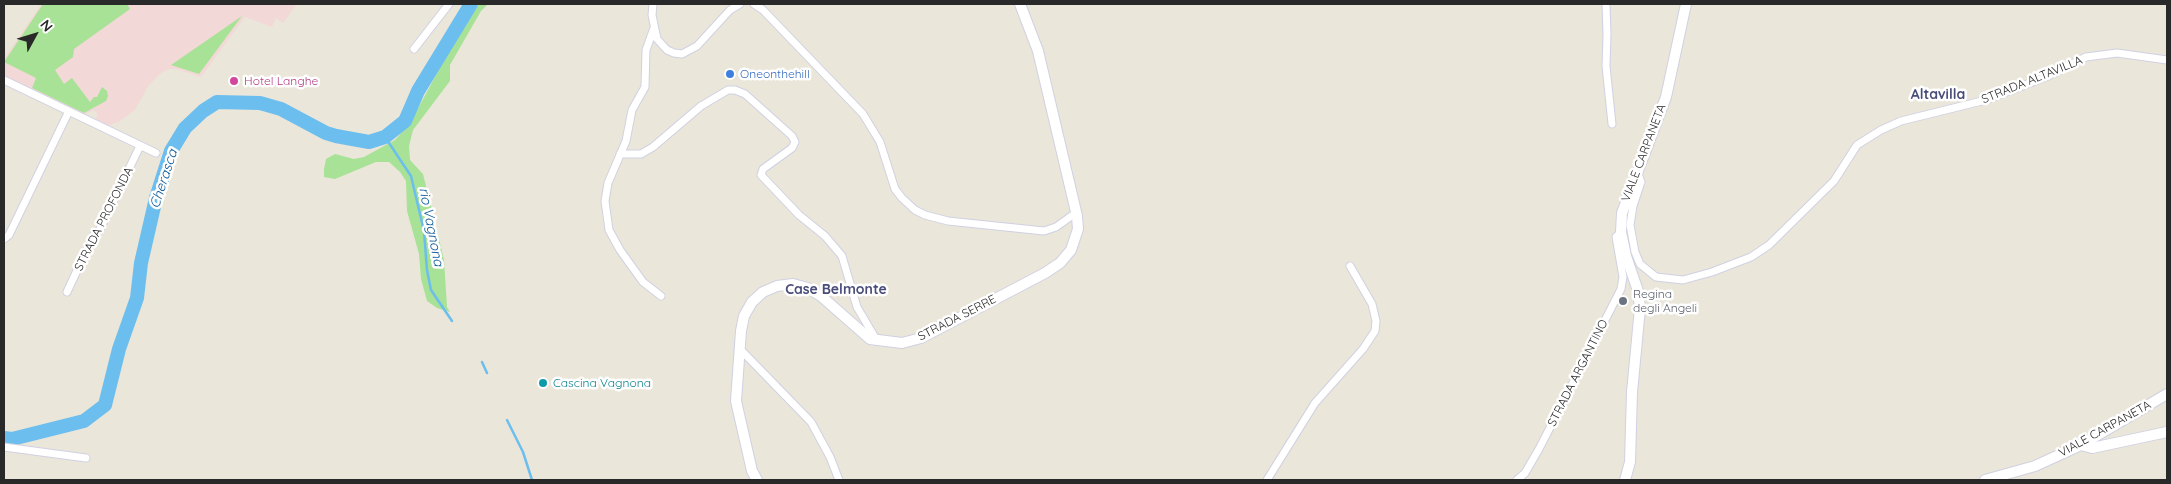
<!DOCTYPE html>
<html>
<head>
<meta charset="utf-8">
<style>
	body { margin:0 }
	#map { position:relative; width:2171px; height:484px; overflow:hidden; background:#ebe6da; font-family:Quicksand,sans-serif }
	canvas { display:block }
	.frame { position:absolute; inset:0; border:5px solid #292929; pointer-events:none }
	.north { position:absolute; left:10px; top:10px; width:50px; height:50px; -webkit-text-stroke:4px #fff; paint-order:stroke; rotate:51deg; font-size:14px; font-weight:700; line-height:20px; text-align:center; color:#292929 }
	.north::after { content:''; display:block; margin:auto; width:18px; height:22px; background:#292929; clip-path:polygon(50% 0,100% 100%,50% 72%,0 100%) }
</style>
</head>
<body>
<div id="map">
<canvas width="2171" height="484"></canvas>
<div class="frame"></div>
<div class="north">N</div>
</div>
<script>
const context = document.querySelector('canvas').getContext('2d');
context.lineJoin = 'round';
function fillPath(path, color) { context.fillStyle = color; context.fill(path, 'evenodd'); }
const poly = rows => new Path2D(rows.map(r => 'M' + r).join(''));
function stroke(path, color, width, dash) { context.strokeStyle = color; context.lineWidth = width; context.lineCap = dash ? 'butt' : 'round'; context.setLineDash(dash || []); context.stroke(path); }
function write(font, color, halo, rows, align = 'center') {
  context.font = font + ' Quicksand,sans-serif'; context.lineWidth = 5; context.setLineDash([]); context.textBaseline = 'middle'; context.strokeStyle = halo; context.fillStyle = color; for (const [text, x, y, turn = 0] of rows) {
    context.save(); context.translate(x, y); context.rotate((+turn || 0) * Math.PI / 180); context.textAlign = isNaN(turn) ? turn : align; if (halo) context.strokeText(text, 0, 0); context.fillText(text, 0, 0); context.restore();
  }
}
fillPath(poly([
	[41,4,297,4,283,23,276,18,272,27,245,17,201,77,176,69,169,69,161,73,149,85,135,110,120,121,107,126,95,120,98,115,94,110,84,115,4,76,4,59]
]), '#f2d9d7');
fillPath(poly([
	[43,4,127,4,130,9,74,49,73,57,55,70,64,84,72,78,90,102,94,97,97,97,102,87,107,91,108,96,106,101,84,113,32,88,36,78,4,62],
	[479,4,488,4,481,11,450,65,450,81,413,130,409,146,410,160,423,174,432,210,444,260,447,307,450,312,437,308,427,301,421,279,419,254,407,211,406,181,400,172,389,162,376,162,335,179,324,177,324,169,326,159,335,154,354,159,364,157,395,140,410,123,442,64],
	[242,16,199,74,171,65]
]), '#a8e296');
stroke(poly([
	[385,137,411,176,424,231,427,270,431,290,452,321],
	[482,362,487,373],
	[507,420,523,452,532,480]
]), '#6cbeee', 2.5);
stroke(poly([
	[4,438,12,439,84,421,105,405,119,349,137,298,141,263,156,198,171,151,185,128,203,111,217,102,260,103,281,109,326,133,336,136,369,142,385,137,405,121,418,91,471,4]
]), '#6cbeee', 14);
const street = poly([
	[653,4,652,15,657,39,667,50,674,53,682,54,697,46,730,10,740,4],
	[754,4,763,10,863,114,880,142,895,189,902,198,915,210,925,215,948,221,1044,231,1056,227,1077,212],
	[1606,4,1607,34,1606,66,1612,124],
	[654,28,646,50,645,87,632,110,626,141,608,183,605,201,609,230,620,250,643,282,661,296],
	[414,49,449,4],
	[4,80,156,153],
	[620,154,641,154,653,147,701,106,728,90,735,90,745,94,792,136,795,142,792,148,763,169,761,175,799,215,825,236,842,256,857,307,877,341],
	[1637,171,1641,182,1633,206,1630,225,1635,252,1640,264,1656,277,1683,280,1712,272,1751,257,1769,245,1834,181,1857,145,1881,130,1901,121,1986,100,2048,76,2086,57,2117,53,2167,60],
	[4,239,9,235,69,111],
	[67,292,94,234,99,231,140,146],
	[740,349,811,422,830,457,839,480],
	[4,447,86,458],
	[1267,480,1315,403,1363,349,1375,331,1376,321,1372,304,1350,266],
	[1517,480,1525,473,1539,449,1621,289,1623,277,1616,237,1621,232]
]);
const secondary = poly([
	[2081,445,2092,448,2167,432],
	[757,480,752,471,736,401,741,331,744,316,752,302,763,292,777,286,793,284,808,288,821,296,870,339,902,343,921,338,1045,273,1060,263,1071,250,1078,229,1077,216,1038,51,1020,4],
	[1625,480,1630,462,1632,392,1640,308,1638,291,1626,256,1621,232,1622,213,1666,97,1686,4],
	[1985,480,2035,466,2081,445,2167,394]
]);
stroke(street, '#d0d1e2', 9);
stroke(secondary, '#d0d1e2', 12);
stroke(street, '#fff', 7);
stroke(secondary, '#fff', 10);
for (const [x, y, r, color] of [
	[730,74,5,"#3f7fe0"],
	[234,81,5,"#d1479c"],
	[1623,301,5,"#6b7280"],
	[543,383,5,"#0f9aa8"]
]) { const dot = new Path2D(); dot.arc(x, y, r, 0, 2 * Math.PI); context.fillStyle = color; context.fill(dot); stroke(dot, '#fff', 2); }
write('12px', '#366cbe', '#fff', [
	["Oneonthehill",740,74]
], 'left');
write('12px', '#292929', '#fff', [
	["STRADA ALTAVILLA",2032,80,-22],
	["VIALE CARPANETA",1644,153,-69],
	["STRADA PROFONDA",104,219,-63],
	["STRADA SERRE",957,318,-27],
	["STRADA ARGANTINO",1578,373,-63],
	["VIALE CARPANETA",2105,429,-29]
]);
write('12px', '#b23c85', '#fff', [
	["Hotel Langhe",244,81]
], 'left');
write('12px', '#5b616d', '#fff', [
	["Regina",1633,294],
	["degli Angeli",1633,308]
], 'left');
write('12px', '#0d838f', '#fff', [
	["Cascina Vagnona",553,383]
], 'left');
write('bold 14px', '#494d79', '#fff', [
	["Altavilla",1938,95],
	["Case Belmonte",836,290]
]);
write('italic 14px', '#0d5a99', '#fff', [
	["Cherasca",164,179,-72],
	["rio Vagnona",431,227,79]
]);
</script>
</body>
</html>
